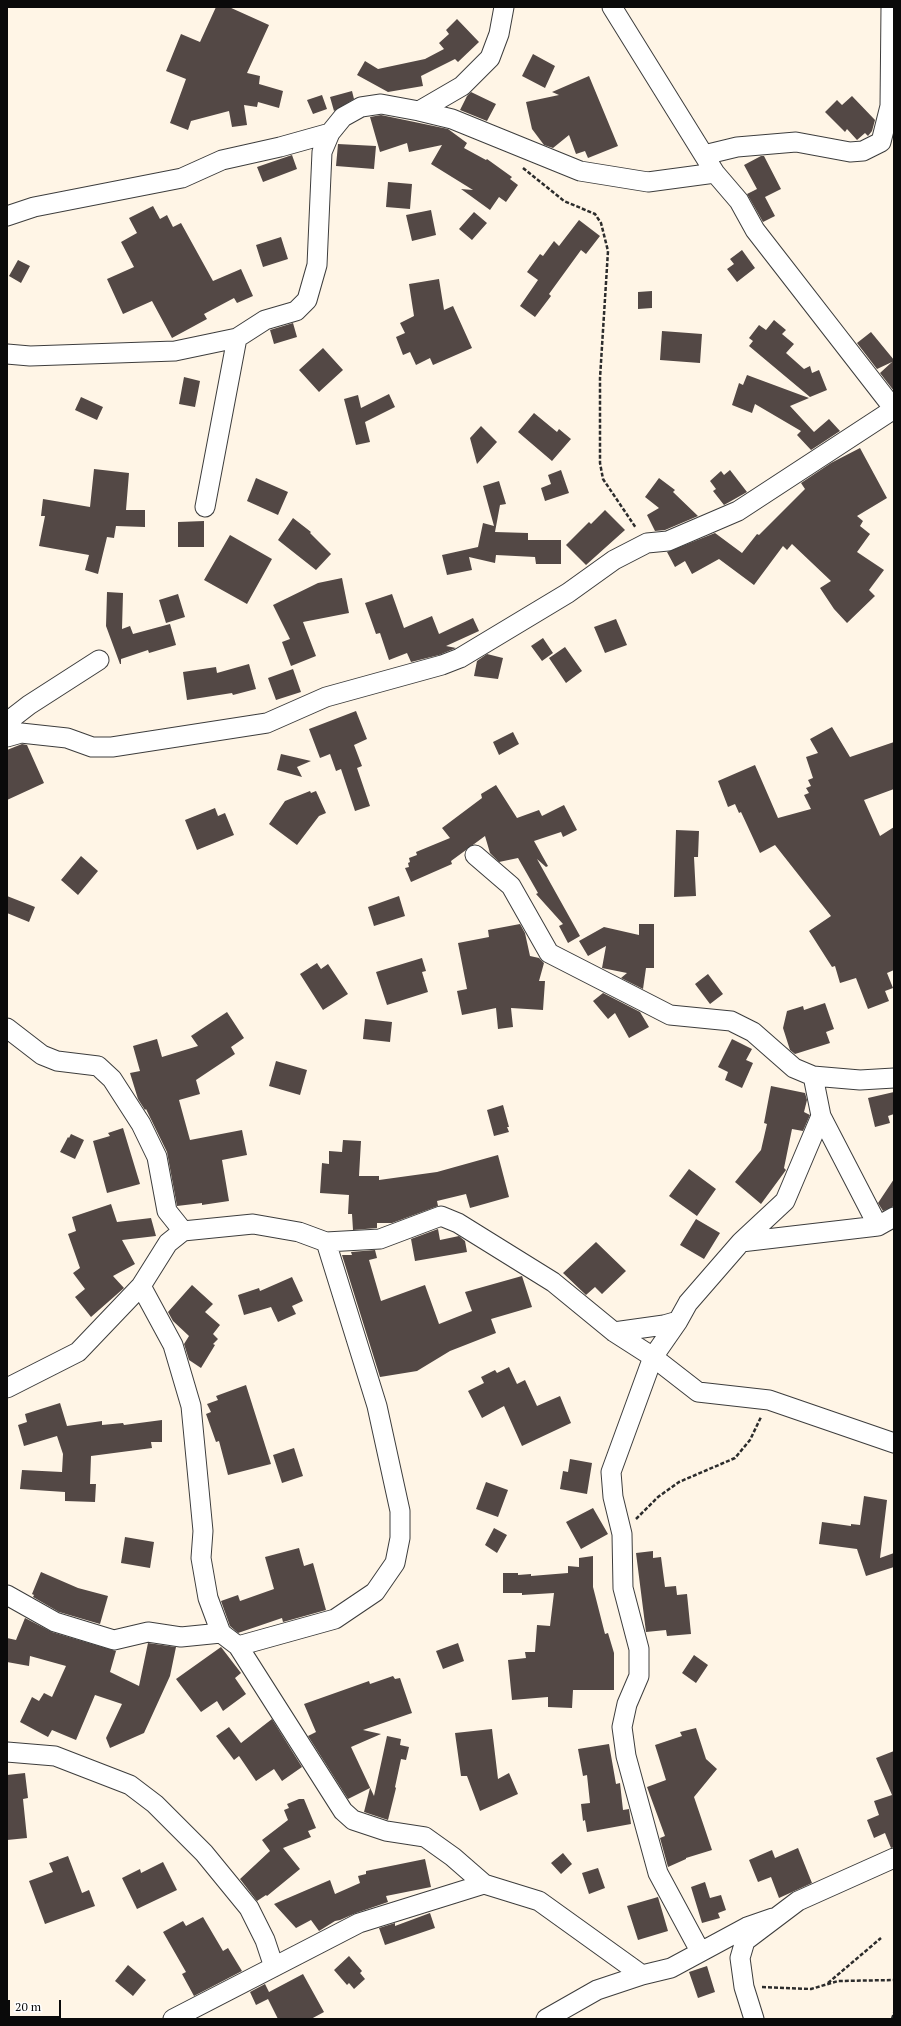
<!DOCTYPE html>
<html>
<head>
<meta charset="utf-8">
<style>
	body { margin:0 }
	#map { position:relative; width:901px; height:2026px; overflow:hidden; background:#fff5e6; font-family:"PT Serif",serif }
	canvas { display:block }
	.frame { position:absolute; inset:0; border:8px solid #0a0a0a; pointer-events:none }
	.scale { position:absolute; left:8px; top:2000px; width:53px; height:18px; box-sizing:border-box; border:2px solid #0a0a0a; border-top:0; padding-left:5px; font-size:12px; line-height:14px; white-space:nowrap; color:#0a0a0a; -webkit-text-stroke:3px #fff; paint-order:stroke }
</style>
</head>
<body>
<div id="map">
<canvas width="901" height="2026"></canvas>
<div class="frame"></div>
<div class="scale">20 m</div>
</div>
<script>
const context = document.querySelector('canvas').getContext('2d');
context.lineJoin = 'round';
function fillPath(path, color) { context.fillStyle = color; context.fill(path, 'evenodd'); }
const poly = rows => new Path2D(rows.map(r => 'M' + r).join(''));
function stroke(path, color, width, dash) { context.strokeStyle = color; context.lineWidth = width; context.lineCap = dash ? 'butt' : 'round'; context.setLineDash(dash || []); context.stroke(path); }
fillPath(poly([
	[216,7,229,7,269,25,247,73,260,76,259,84,283,91,279,108,258,102,257,107,244,105,247,125,232,127,229,111,191,121,188,130,170,123,186,79,166,71,181,34,200,42],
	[457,19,479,42,458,62,455,59,421,76,423,86,388,92,357,75,365,61,378,69,425,59,444,49,439,43,449,34,446,30],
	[533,54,555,66,545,88,522,76],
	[589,76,618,146,588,158,585,151,576,154,569,135,553,148,544,145,532,129,526,102,559,95,552,92],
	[352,91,354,99,334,111,330,97],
	[471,92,496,104,487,121,460,110,467,96],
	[322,95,327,109,313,114,307,100],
	[852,96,875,120,872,131,868,136,865,133,857,140,847,129,845,132,825,112,837,100,842,105],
	[381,115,448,129,467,143,464,148,486,160,487,159,512,177,510,179,518,185,506,202,499,197,490,210,461,189,473,190,431,164,442,145,409,152,407,143,380,152,370,117],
	[338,144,376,146,374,169,336,166],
	[292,155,297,169,263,182,257,167],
	[761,156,764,156,781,189,765,197,775,216,763,222,747,194,757,189,744,165],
	[388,182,412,184,410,209,386,207],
	[153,206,160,219,167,215,173,227,181,223,213,281,241,269,253,296,237,303,234,298,204,314,207,319,172,338,152,301,123,314,107,279,134,267,121,242,137,233,129,218],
	[431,210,436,235,412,241,406,215],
	[474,212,487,223,472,240,459,229],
	[579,220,600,236,586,254,581,250,549,294,551,296,535,317,520,306,538,280,527,272,540,254,543,256,554,241,559,246],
	[281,237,288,259,263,267,256,245],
	[742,250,755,268,737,282,727,269,734,264,730,259],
	[18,260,30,266,21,283,9,276],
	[439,279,444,310,453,306,472,348,433,365,430,358,416,365,410,352,403,355,396,337,405,333,400,323,414,316,409,284],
	[652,291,652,308,638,309,638,292],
	[774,320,786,330,782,334,794,344,786,353,804,369,810,366,812,373,819,370,827,390,810,397,749,346,753,341,749,338,759,325,766,330],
	[293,323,297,337,274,344,270,330],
	[662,331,702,334,700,363,660,360],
	[871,332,894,360,894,391,880,373,892,362,877,369,857,343],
	[323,348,343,370,319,392,299,370],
	[747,375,809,398,790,406,814,432,829,419,840,431,811,450,797,435,801,431,755,404,752,413,732,405,739,383,743,385],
	[184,377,200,381,195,407,179,404],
	[389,394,395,407,365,422,370,442,356,445,344,399,358,395,361,408],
	[81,397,103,407,97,420,75,410],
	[534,413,557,432,559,429,571,439,552,461,518,432],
	[481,426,497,442,477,464,470,438],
	[860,448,887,498,857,516,863,521,860,526,870,534,857,552,884,570,869,590,875,596,847,623,834,609,820,588,831,581,792,544,787,550,783,546,754,585,719,559,692,574,685,561,675,567,667,552,715,533,742,553,757,534,759,535,805,489,801,483,831,463],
	[94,469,129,473,126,510,145,510,145,527,116,526,114,538,107,537,98,574,85,570,89,555,39,546,45,516,41,516,43,499,90,507],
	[561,470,569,493,545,501,541,488,551,484,548,475],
	[730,470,747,492,724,505,713,491,716,489,710,481,721,471,724,475],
	[256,478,288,492,278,515,247,501],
	[659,478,675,490,673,492,698,516,665,530,655,531,647,515,659,508,645,497],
	[499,481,506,504,500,505,495,532,528,533,528,540,561,540,561,564,536,564,535,557,496,555,495,563,469,557,472,570,447,575,442,555,478,547,483,523,494,526,483,486],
	[605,510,625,530,586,565,566,545,589,522,591,524],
	[293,518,311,532,310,533,331,554,316,570,278,540],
	[204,521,204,547,178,547,178,522],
	[230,535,272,559,247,604,204,580],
	[342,578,349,613,303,622,316,656,291,666,282,642,290,639,273,605,318,583],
	[107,592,123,593,122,629,130,626,133,634,170,624,176,645,149,653,148,650,121,659,121,664,120,664,106,626],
	[178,594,185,617,166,623,159,600],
	[392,594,404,628,432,616,439,634,473,618,479,631,446,646,456,648,439,655,411,662,407,653,389,660,380,633,376,634,365,603],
	[616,619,627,645,605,653,594,627],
	[543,638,553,653,542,661,531,646],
	[565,647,582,671,566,683,549,658],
	[487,654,503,658,498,679,474,676,477,661],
	[249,664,256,689,233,695,232,693,187,700,183,672,216,667,217,673],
	[293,669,301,692,276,700,268,678],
	[356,711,367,739,354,745,362,766,357,768,370,806,355,811,341,769,336,771,330,754,320,758,309,729],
	[832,727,850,757,894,742,894,789,864,800,880,836,894,827,894,970,887,973,893,988,885,991,889,1001,868,1009,856,978,840,983,835,966,832,967,809,931,831,916,775,845,760,853,741,812,739,813,735,804,728,807,718,781,755,765,778,818,811,809,804,795,809,793,806,788,811,786,808,780,813,778,806,757,818,753,810,739],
	[513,732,519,744,499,755,493,742],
	[22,744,27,745,44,783,7,800,7,750],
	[281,754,311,761,297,767,302,777,277,770],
	[496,785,517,818,539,810,542,816,564,805,577,830,563,837,561,832,534,841,548,866,546,867,537,859,580,936,568,943,559,926,563,924,536,894,538,893,518,858,499,862,490,853,485,836,451,861,452,864,411,882,405,868,409,867,408,863,410,862,409,858,417,855,416,852,450,838,442,828,482,798,481,794],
	[310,791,311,793,316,791,326,813,319,816,297,845,269,824,285,801],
	[215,808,218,816,225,813,234,835,197,850,185,820],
	[676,830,699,831,698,857,694,857,696,896,674,897],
	[81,856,98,871,78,895,61,880],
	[7,896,35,907,29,922,7,913],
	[399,896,405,916,374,926,368,907],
	[520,924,525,933,530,956,539,958,544,963,539,981,545,981,543,1010,511,1008,513,1027,498,1029,496,1008,462,1015,457,991,467,989,458,943,489,937,488,930],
	[639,924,654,924,654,968,646,968,643,989,621,978,627,973,602,968,606,946,588,956,579,941,604,927,639,935],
	[422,958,426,971,422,972,428,992,387,1005,376,972],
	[317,963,321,969,328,964,348,994,323,1010,300,974],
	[708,974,723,994,710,1004,695,984],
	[603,993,640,1012,649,1027,629,1038,615,1013,608,1019,593,1001],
	[825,1003,834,1029,826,1032,830,1043,795,1054,790,1050,783,1028,787,1011,803,1006,804,1010],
	[227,1012,244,1038,231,1047,235,1054,196,1080,200,1094,179,1100,190,1140,242,1130,247,1155,222,1160,229,1201,202,1205,202,1203,177,1206,167,1152,146,1109,145,1110,138,1099,130,1073,140,1071,133,1046,157,1039,162,1057,198,1046,191,1036],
	[365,1019,392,1022,390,1042,363,1039],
	[732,1039,752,1049,746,1060,753,1063,742,1088,725,1080,728,1072,718,1067],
	[276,1061,307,1070,300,1095,269,1086],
	[771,1086,805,1093,807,1100,804,1112,810,1115,803,1131,792,1129,784,1168,786,1170,761,1204,735,1182,761,1150,767,1124,764,1123],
	[894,1092,894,1114,888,1116,890,1123,875,1127,868,1098],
	[503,1105,509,1127,507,1127,509,1132,494,1136,487,1110],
	[123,1128,140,1184,107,1193,93,1141,110,1136,108,1133],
	[71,1134,84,1140,75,1159,60,1152,68,1137,69,1138],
	[343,1140,361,1141,359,1176,379,1176,379,1180,437,1172,498,1155,509,1197,470,1208,466,1194,437,1201,438,1206,392,1223,377,1223,377,1228,353,1230,352,1214,348,1214,349,1195,320,1193,322,1163,329,1164,329,1151,342,1152],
	[689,1169,716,1189,697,1216,669,1196],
	[894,1179,894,1206,883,1211,878,1203],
	[111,1204,117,1222,151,1218,156,1236,122,1240,135,1264,113,1276,124,1288,91,1317,75,1297,85,1289,73,1273,80,1268,68,1234,76,1231,72,1217],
	[696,1219,720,1233,704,1259,680,1245],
	[438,1229,440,1240,459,1236,465,1241,467,1252,415,1261,411,1239],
	[596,1242,626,1271,602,1294,595,1287,586,1295,563,1273],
	[375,1250,377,1258,369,1260,381,1301,425,1285,439,1324,472,1311,465,1292,522,1276,532,1307,491,1319,496,1333,450,1351,417,1371,380,1377,342,1255,352,1255,351,1252],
	[292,1277,303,1301,292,1306,296,1314,278,1322,271,1307,244,1315,238,1295,259,1288,260,1291],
	[192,1285,213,1304,205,1312,220,1325,213,1334,218,1339,213,1344,215,1345,201,1368,189,1360,184,1344,189,1336,173,1321,168,1312],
	[509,1367,517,1384,525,1380,537,1406,560,1396,571,1423,522,1446,504,1406,482,1418,468,1391,484,1383,481,1377,495,1370,497,1373],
	[246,1385,271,1464,228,1475,219,1441,216,1442,206,1414,211,1412,207,1404,218,1400,216,1396],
	[60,1403,67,1426,102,1421,102,1425,123,1423,124,1425,162,1420,162,1442,151,1442,152,1448,91,1456,90,1484,96,1484,95,1502,65,1501,65,1492,20,1489,22,1470,62,1472,63,1454,57,1436,24,1446,18,1425,27,1422,25,1414],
	[294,1448,303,1476,282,1483,273,1455],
	[570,1459,592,1463,587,1494,560,1489,563,1471,568,1472],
	[486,1482,508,1490,498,1517,476,1509],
	[864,1496,887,1500,880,1558,894,1553,894,1567,866,1576,857,1549,819,1544,822,1522,851,1526,851,1524,860,1525],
	[593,1508,608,1534,581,1549,566,1522],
	[494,1528,507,1535,497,1553,485,1545],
	[125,1537,154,1542,150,1568,121,1563],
	[299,1548,304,1566,313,1563,326,1610,283,1622,282,1618,238,1633,230,1626,221,1601,238,1595,240,1601,274,1589,265,1557],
	[653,1551,653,1558,661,1557,665,1587,676,1586,677,1595,687,1594,691,1634,667,1636,666,1630,646,1632,636,1553],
	[593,1556,593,1587,605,1634,608,1633,614,1653,614,1690,573,1690,572,1708,548,1707,548,1697,512,1700,508,1660,526,1658,525,1652,535,1652,537,1625,550,1626,554,1593,522,1595,522,1593,503,1593,503,1573,518,1573,518,1575,531,1574,531,1576,568,1573,568,1566,579,1567,579,1558],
	[41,1572,78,1588,108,1596,100,1624,59,1612,33,1597,34,1595,32,1594],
	[25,1618,52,1632,116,1651,110,1672,139,1686,148,1643,176,1647,170,1676,144,1733,110,1748,106,1738,122,1704,95,1695,76,1740,52,1730,48,1737,20,1722,32,1697,39,1701,44,1693,52,1697,66,1666,30,1656,29,1666,7,1662,7,1638,16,1640],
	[458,1643,464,1661,443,1669,436,1651],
	[221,1647,241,1673,235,1678,246,1694,223,1711,217,1701,201,1712,176,1679],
	[694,1655,708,1665,696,1683,682,1673],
	[393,1676,395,1679,400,1678,412,1713,363,1730,381,1734,351,1747,374,1796,387,1736,401,1739,400,1745,409,1747,406,1760,401,1759,395,1787,396,1788,388,1820,364,1812,370,1788,348,1799,308,1736,316,1732,304,1704,369,1681,370,1684],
	[272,1719,302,1767,282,1781,274,1769,256,1781,239,1756,234,1760,216,1736,229,1727,241,1743],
	[696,1728,706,1759,717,1769,694,1797,712,1850,686,1858,686,1859,668,1867,660,1838,665,1836,647,1787,666,1780,655,1745,682,1736,680,1732],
	[492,1729,498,1779,509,1773,518,1794,480,1811,467,1776,461,1776,455,1733],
	[609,1744,616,1784,620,1783,623,1810,629,1809,631,1824,587,1832,585,1820,583,1821,581,1804,590,1803,587,1775,583,1776,578,1749],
	[894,1751,894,1847,891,1848,885,1833,874,1838,867,1820,879,1815,874,1801,892,1795,876,1758],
	[25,1773,28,1798,23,1799,27,1838,7,1840,7,1775],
	[299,1799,304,1799,316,1828,308,1831,311,1837,283,1848,300,1869,267,1896,266,1895,257,1901,240,1879,270,1851,262,1840,288,1820,284,1810,289,1808,287,1804],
	[798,1848,812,1883,779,1898,771,1877,758,1882,749,1860,772,1850,775,1858],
	[563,1853,572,1864,561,1874,551,1863],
	[68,1856,82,1893,89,1890,95,1906,45,1924,29,1881,53,1872,49,1863],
	[425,1859,431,1887,386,1896,388,1902,356,1913,340,1920,335,1921,319,1931,311,1920,296,1928,274,1904,330,1880,335,1894,360,1883,358,1876,366,1874,366,1871],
	[163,1862,177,1890,137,1909,122,1878,140,1869,141,1873],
	[598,1868,605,1888,589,1894,582,1873],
	[705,1882,710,1898,721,1895,726,1910,718,1913,720,1918,702,1923,691,1887],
	[658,1897,668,1931,638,1940,627,1906],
	[430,1913,435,1928,385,1945,379,1928,395,1923,395,1926],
	[203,1917,223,1951,228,1948,242,1971,194,1996,182,1974,186,1972,163,1932,183,1921,186,1926],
	[349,1956,362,1971,360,1973,365,1979,354,1989,349,1983,347,1985,334,1970],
	[128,1965,146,1980,133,1996,115,1981],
	[707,1966,715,1992,698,1998,689,1972],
	[303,1974,324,2012,311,2019,278,2019,268,1999,256,2005,250,1992,265,1984,269,1992]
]), '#534845');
const minor = poly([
	[612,7,715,173,739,201,755,230,894,409],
	[419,111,462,86,490,58,499,34,504,7],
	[704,155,737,147,796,142,850,152,863,151,881,142,890,106,891,7],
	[7,216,34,207,182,178,222,160,280,147,330,133],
	[7,354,30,356,175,351,237,338],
	[205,507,237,338,265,320,296,311,307,300,317,265,322,152,330,133,343,117,361,107,381,104,419,111,452,119,580,171,648,182,715,173],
	[7,722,29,705,99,660],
	[7,737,21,733,67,738,92,747,112,747,267,723,326,697,442,665,460,658,568,593,614,560,647,543,668,541,738,511,894,409],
	[475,855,511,886,549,953,670,1015,731,1021,753,1032,794,1068,813,1076,860,1080,894,1078],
	[7,1028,42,1055,57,1061,98,1066,112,1079,141,1124,157,1157,167,1211,183,1231],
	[813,1076,821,1116,878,1226],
	[741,1242,785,1201,821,1116],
	[141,1286,173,1345,191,1406,203,1531,201,1558,208,1598,221,1633],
	[614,1332,664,1325,678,1321],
	[7,1388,78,1352,141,1286,168,1243,183,1231,253,1224,299,1232,326,1242,380,1239,441,1216,458,1223,553,1282,614,1332,653,1357,698,1392,769,1400,894,1443],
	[7,1595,55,1622,114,1640,148,1632,181,1637,221,1633,238,1646,343,1811,353,1820,386,1831,425,1837,453,1857,484,1884],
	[238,1646,335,1619,375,1592,395,1563,400,1538,400,1511,377,1406,326,1242],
	[7,1752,55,1756,130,1785,155,1804,204,1853,249,1908,265,1940,274,1967],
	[700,1951,658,1873,626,1756,622,1727,627,1704,639,1676,639,1649,623,1588,622,1534,613,1497,611,1472,653,1357,678,1321,688,1303,741,1242,878,1226,894,1217],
	[173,2019,359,1923,484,1884,539,1901,642,1975,671,1968,747,1927,773,1918],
	[546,2019,597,1990,642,1975],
	[754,2019,744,1987,740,1958,745,1941,798,1901,894,1858]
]);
stroke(minor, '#3d3d3d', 21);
stroke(poly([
	[523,168,564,201,595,214,601,223,608,251,600,378,600,463,603,479,636,528],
	[636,1519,658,1497,679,1482,735,1458,750,1440,761,1417],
	[828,1983,881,1938],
	[762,1987,811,1989,838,1981,894,1980],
	[892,2019,894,2013]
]), '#2c2c2c', 2.5, [4, 2]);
stroke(minor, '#fff', 19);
</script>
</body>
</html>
